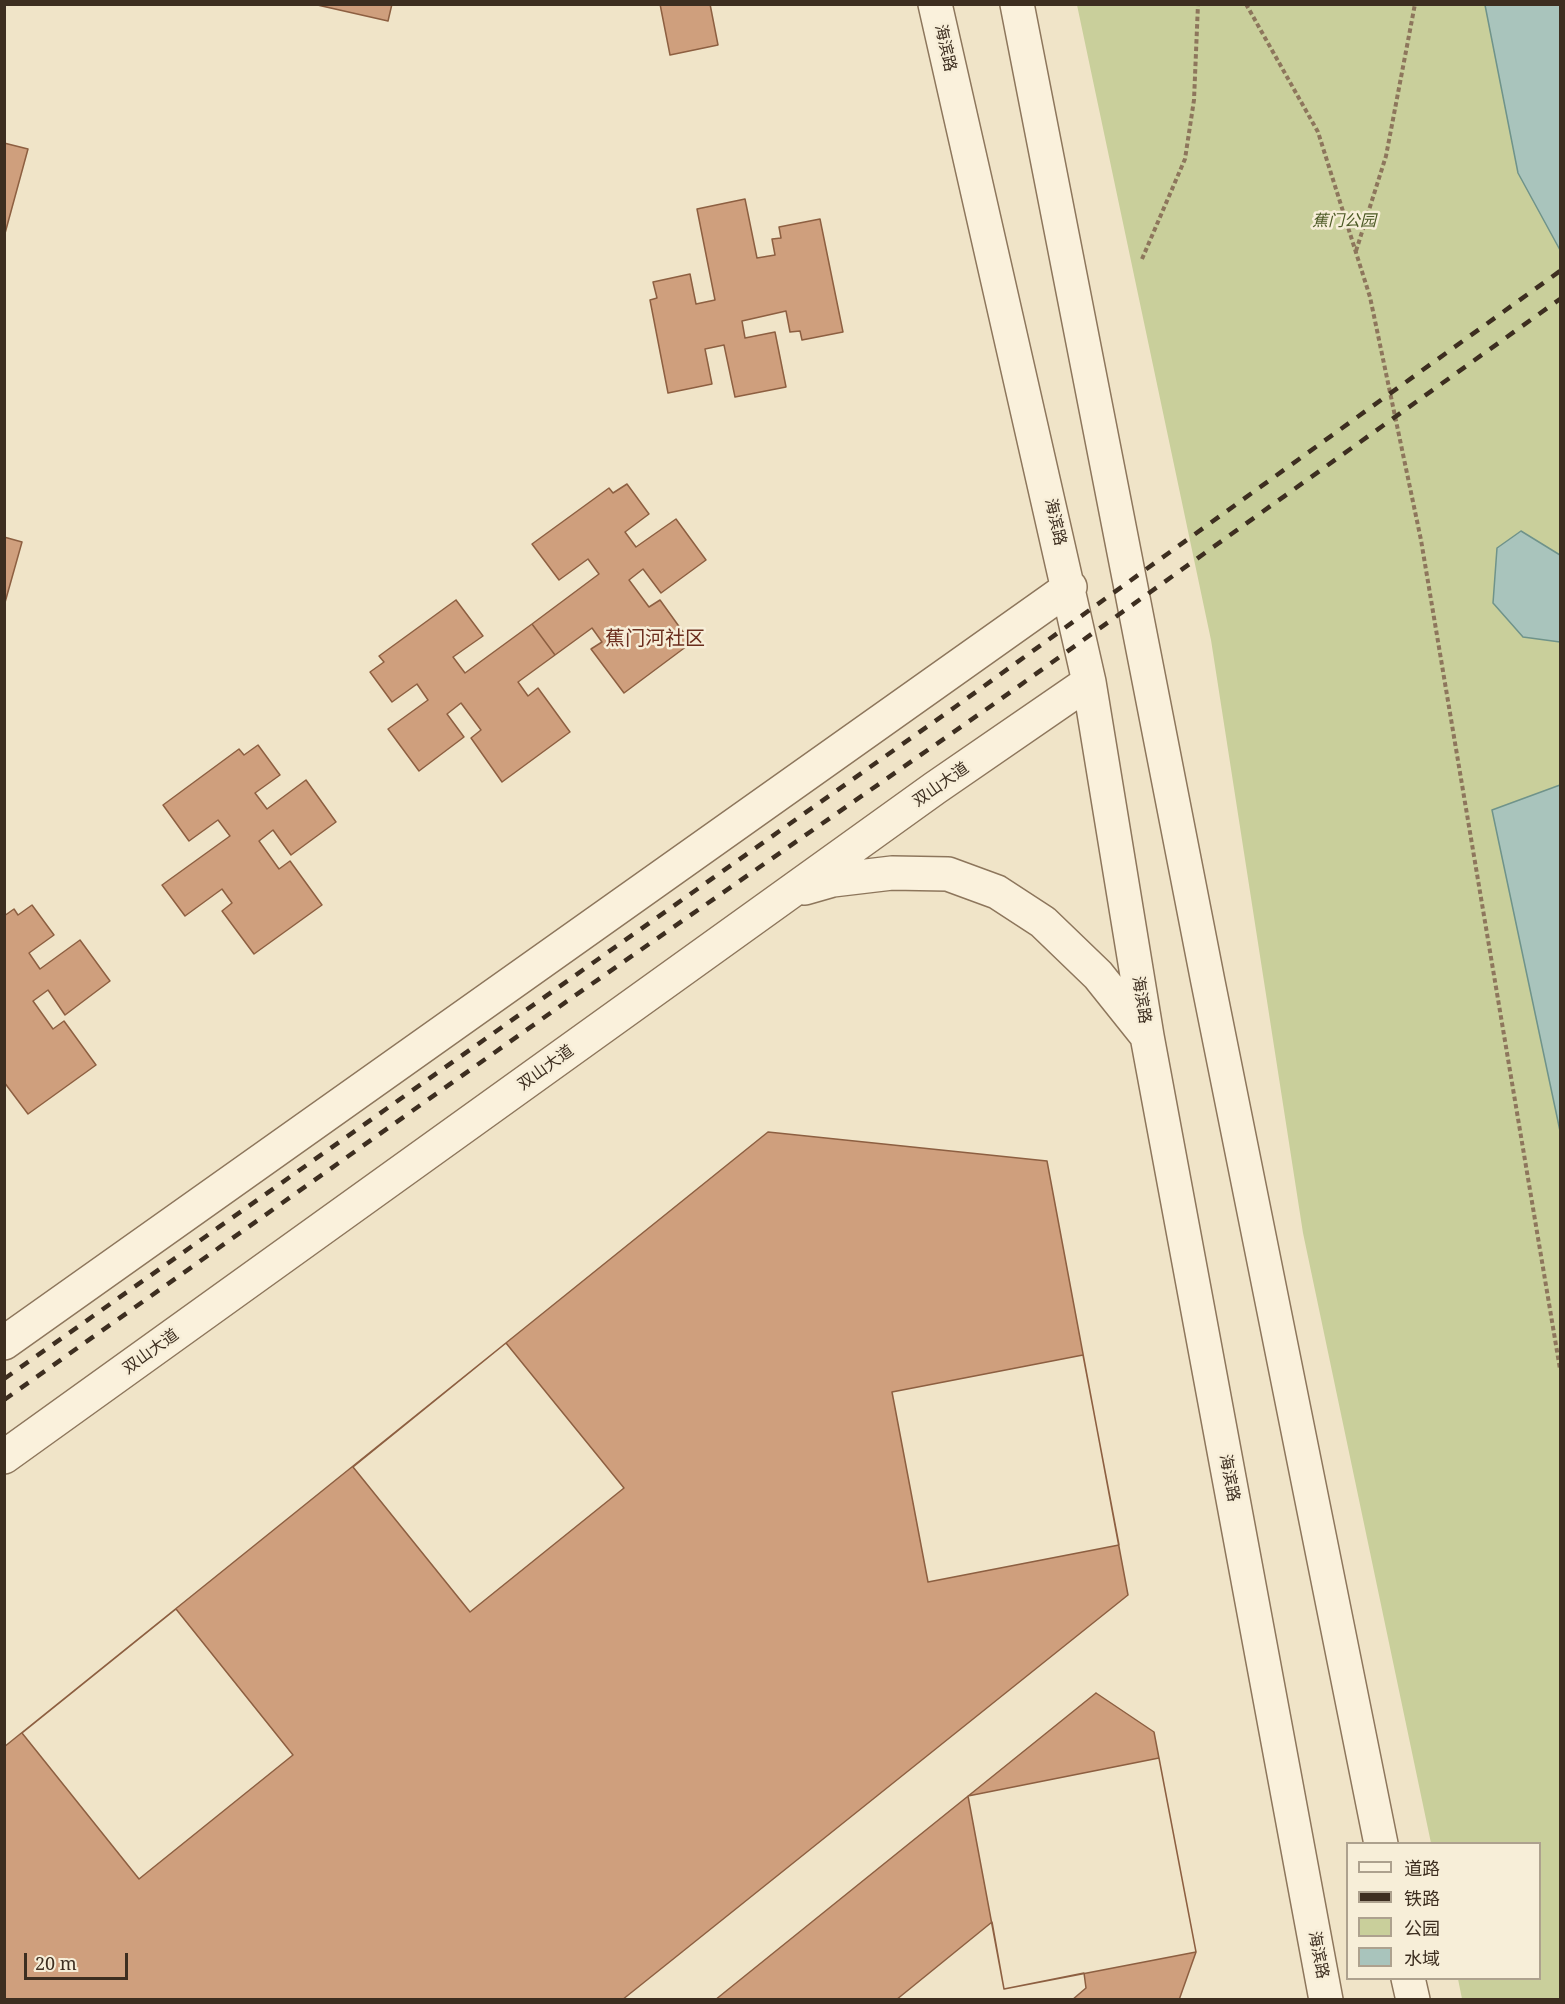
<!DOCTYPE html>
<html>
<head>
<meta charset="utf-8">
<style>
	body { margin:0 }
	#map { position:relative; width:1565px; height:2004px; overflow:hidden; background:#f0e4c8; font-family:"Noto Serif","Noto Sans SC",serif }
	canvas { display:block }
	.frame { position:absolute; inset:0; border:6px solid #3d2e20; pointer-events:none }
	.legend { position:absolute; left:1346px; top:1842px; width:195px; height:138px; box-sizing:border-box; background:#f7eed8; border:2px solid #ada18e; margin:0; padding:8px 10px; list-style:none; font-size:18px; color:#3d2e20 }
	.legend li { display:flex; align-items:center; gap:12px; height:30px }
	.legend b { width:30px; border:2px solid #ada18e }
	.scale { position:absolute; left:24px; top:1953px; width:104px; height:27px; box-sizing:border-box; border:3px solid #3d2e20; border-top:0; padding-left:8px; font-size:18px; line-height:21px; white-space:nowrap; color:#3d2e20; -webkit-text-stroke:4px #f7eed8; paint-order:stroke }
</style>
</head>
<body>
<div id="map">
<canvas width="1565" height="2004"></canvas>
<div class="frame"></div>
<ul class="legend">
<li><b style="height:8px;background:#faf1dc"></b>道路</li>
<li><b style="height:8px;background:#3d2e20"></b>铁路</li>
<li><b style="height:16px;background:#c9cf9b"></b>公园</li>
<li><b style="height:16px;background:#a9c4bc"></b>水域</li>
</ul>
<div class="scale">20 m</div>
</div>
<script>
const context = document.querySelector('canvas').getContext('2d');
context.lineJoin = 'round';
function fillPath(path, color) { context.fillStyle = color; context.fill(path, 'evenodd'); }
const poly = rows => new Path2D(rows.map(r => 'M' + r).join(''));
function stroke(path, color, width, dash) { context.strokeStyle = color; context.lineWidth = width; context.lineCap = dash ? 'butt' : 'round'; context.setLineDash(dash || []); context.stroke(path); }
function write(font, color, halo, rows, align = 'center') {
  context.font = font + ' "Noto Serif","Noto Sans SC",serif'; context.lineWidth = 5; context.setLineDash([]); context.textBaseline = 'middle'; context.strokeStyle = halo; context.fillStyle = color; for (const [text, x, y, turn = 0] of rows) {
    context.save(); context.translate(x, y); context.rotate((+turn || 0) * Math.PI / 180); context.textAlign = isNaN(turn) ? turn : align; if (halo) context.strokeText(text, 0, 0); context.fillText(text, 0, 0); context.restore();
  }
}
fillPath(poly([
	[1077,5,1560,5,1560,1999,1462,1999,1458,1979,1540,1978,1540,1844,1431,1843,1303,1233,1211,640]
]), '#c9cf9b');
const water = poly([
	[1485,5,1560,5,1560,250,1518,173,1485,5],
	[1521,531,1560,555,1560,642,1523,637,1493,603,1497,548,1521,531],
	[1560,785,1560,1131,1492,810,1560,785]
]);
fillPath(water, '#a9c4bc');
stroke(water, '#6f938a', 1.5);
const building = poly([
	[313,4,392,4,388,21,313,4],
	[660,4,710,4,718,45,670,55,660,4],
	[4,143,28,149,4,237,4,143],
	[745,199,757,258,775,255,772,239,781,238,779,227,820,219,843,332,802,340,800,331,790,332,786,311,742,321,745,338,775,332,786,387,735,397,724,345,705,349,712,384,668,393,650,300,657,298,653,282,690,274,696,304,715,300,697,209,745,199],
	[627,484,649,514,625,532,636,547,676,519,706,560,661,593,643,569,629,580,649,607,660,600,691,643,624,693,591,649,602,642,592,628,555,655,532,624,599,574,588,559,559,580,532,544,609,488,613,493,627,484],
	[4,537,22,542,4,606,4,537],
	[456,600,483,636,453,657,465,673,532,624,555,655,518,682,528,696,538,688,570,732,502,782,471,738,481,730,461,703,447,714,464,737,419,771,388,729,428,700,417,684,392,702,370,672,384,662,379,656,456,600],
	[258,745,280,775,255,793,267,809,306,780,336,822,291,855,273,830,259,841,279,869,290,861,322,905,254,954,222,911,232,903,222,889,185,916,162,885,230,836,218,820,189,841,163,805,239,749,244,755,258,745],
	[32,905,54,935,29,953,40,969,80,940,110,981,65,1015,48,990,33,1001,53,1029,64,1021,96,1065,28,1114,4,1082,4,916,14,909,18,915,32,905],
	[768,1132,1047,1161,1128,1595,622,2000,4,2000,4,1747,768,1132],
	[506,1343,624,1488,470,1612,353,1467,506,1343],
	[1083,1355,1119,1545,928,1582,892,1392,1083,1355],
	[176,1609,293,1755,139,1879,22,1733,176,1609],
	[1096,1693,1154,1732,1196,1952,1179,2000,1072,2000,1086,1988,1084,1973,1004,1989,992,1922,896,2000,715,2000,1096,1693],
	[1159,1758,1196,1952,1004,1989,968,1796,1159,1758]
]);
fillPath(building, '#cf9f7d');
stroke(building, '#8d5f41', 1.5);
const tertiary = poly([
	[935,4,1089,682,1147,1036,1326,2000],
	[1017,4,1208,982,1381,1844],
	[805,888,833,880,892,873,948,874,997,892,1043,922,1098,975,1146,1035],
	[4,1343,1070,587],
	[4,1457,935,788,1089,682],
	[1408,1978,1413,2000]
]);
stroke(tertiary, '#8d765c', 36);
stroke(poly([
	[1246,4,1318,132,1370,297,1421,540,1560,1369],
	[1356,251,1386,156,1415,4],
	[1142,259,1185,159,1194,100,1198,4]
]), '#8d765c', 4, [4.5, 3]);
stroke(tertiary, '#faf1dc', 33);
stroke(poly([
	[4,1379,955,707,1560,271],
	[4,1400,573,997,991,706,1560,299]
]), '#3d2e20', 4.5, [10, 10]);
write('16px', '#3d2e20', '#f7eed8', [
	["海滨路",945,48,77],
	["海滨路",1055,522,77],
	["双山大道",941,785,-35],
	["海滨路",1141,1000,81],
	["双山大道",546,1068,-36],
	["双山大道",151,1352,-36],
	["海滨路",1229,1478,79],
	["海滨路",1318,1955,79]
]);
write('italic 16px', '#4d5a26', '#f7eed8', [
	["蕉门公园",1344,221]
]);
write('20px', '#6b2e1e', '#f7eed8', [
	["蕉门河社区",655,639]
]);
</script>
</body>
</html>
